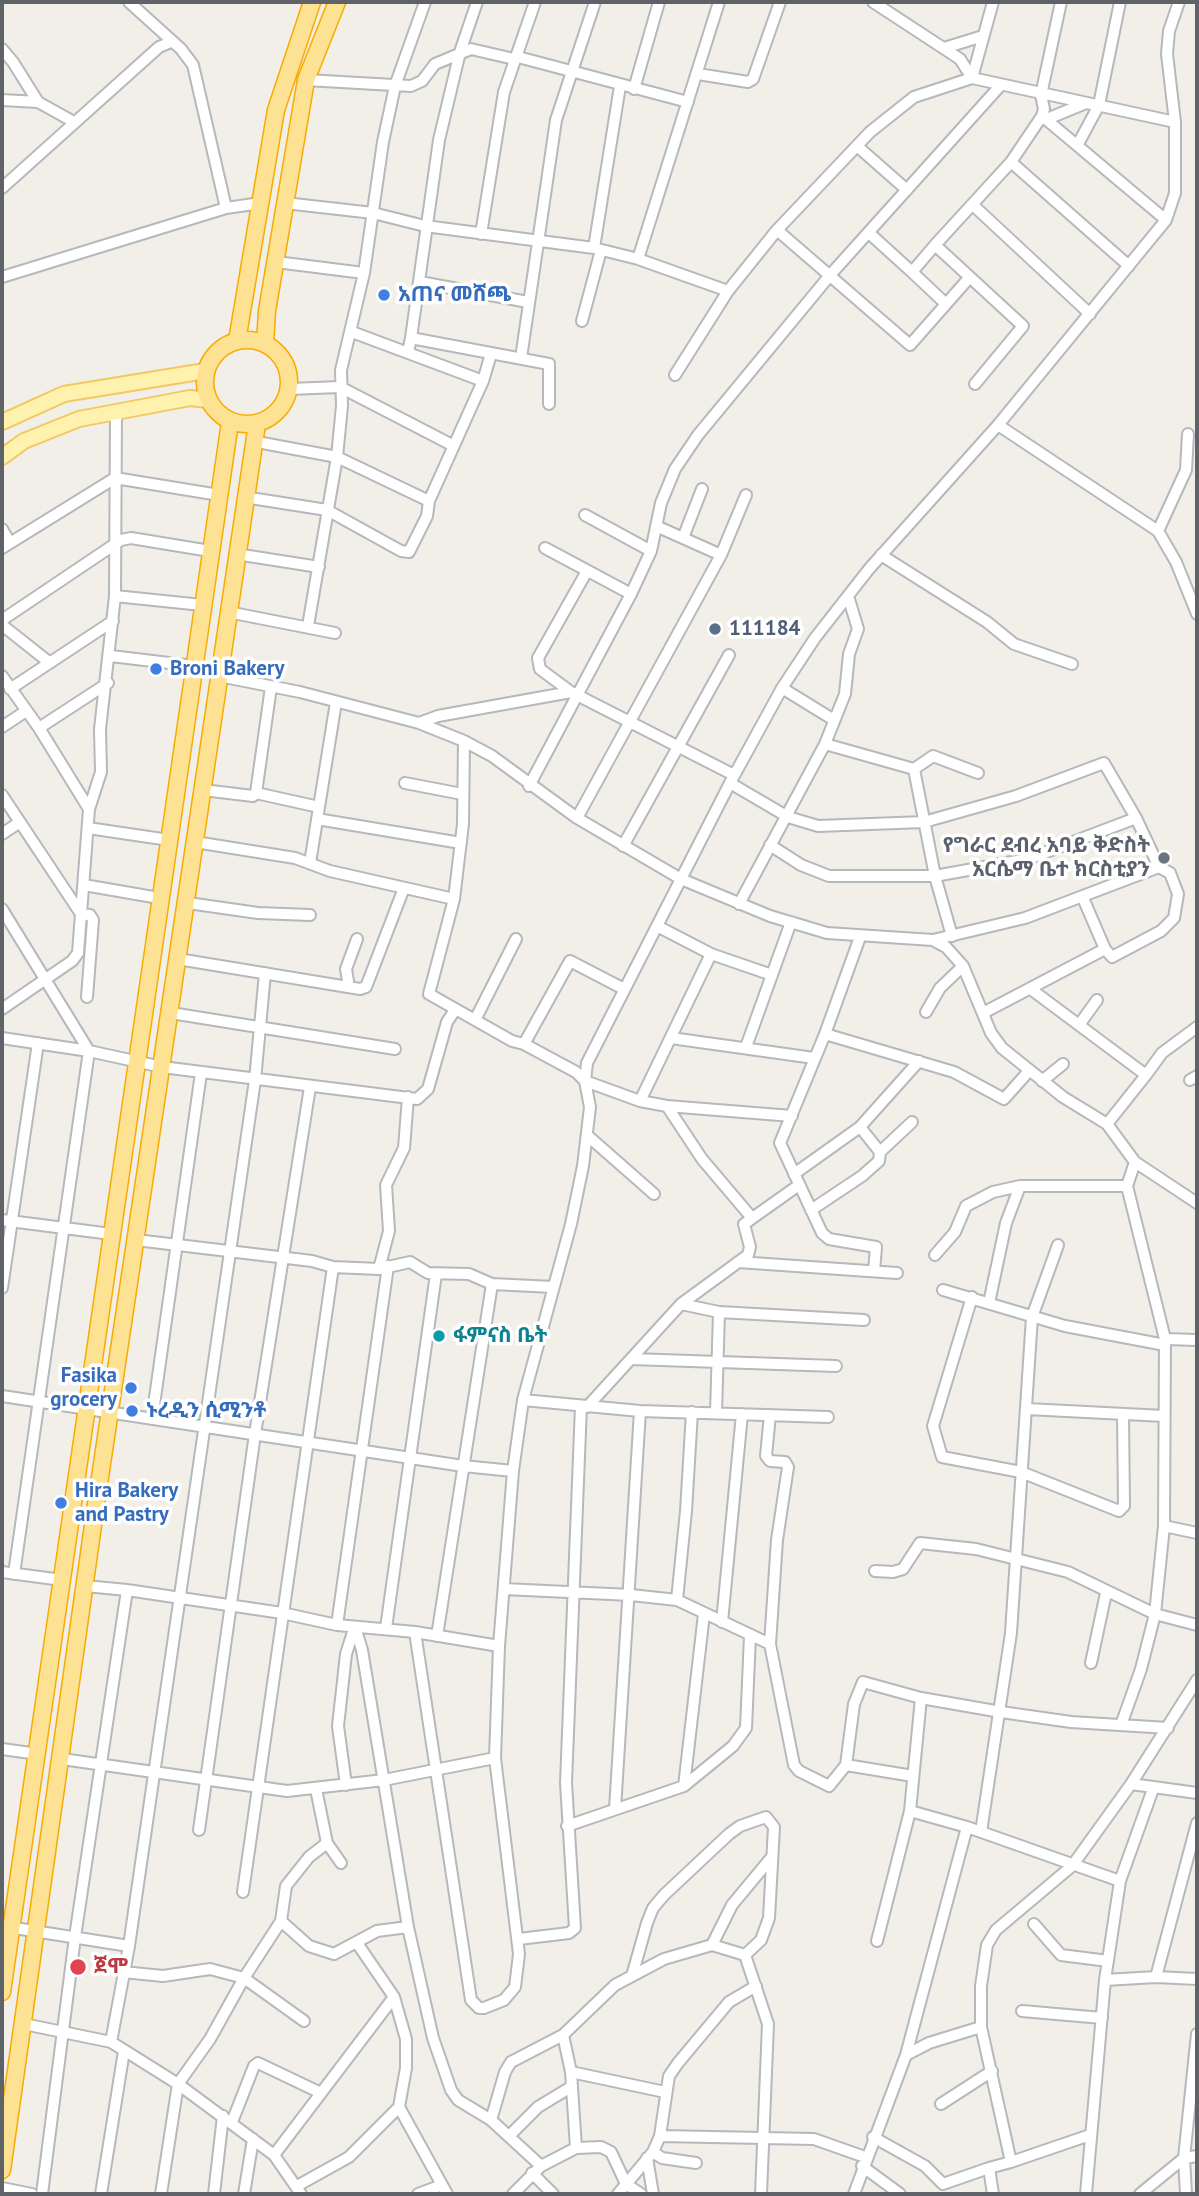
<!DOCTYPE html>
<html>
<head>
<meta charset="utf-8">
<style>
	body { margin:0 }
	#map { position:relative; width:1199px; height:2196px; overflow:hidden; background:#f1efe8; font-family:"PT Sans",sans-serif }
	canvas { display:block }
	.frame { position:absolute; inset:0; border:4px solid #5f6368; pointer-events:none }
</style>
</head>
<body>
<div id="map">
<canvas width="1199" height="2196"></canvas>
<div class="frame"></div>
</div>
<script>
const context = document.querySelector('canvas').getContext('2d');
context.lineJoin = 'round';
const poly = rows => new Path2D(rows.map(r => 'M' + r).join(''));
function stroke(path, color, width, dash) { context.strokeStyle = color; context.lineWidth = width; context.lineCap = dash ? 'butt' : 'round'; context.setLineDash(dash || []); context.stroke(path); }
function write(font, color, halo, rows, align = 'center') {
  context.font = font + ' "PT Sans","Noto Sans Ethiopic",sans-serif'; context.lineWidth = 7; context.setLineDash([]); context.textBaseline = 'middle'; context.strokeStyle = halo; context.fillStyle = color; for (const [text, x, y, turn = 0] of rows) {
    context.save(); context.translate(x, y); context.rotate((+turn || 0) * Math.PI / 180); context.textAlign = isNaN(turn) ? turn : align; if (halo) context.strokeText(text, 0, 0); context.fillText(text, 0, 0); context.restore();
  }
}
const minor = poly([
	[129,2,181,49,193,65,226,208],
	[873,2,960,59,972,78],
	[944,48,983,36],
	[2,49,13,62,38,102,74,122],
	[518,57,688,102],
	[698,74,748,82,753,79,780,2],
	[972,78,993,2],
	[306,80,411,86,422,81,435,64,471,49,514,59],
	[634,89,659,2],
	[2,100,38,102],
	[1042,116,1166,220],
	[1047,119,1086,103],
	[1078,144,1099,105,1120,2],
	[857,146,907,190],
	[1011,162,1129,266],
	[2,188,159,47,171,42],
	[285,203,373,213,425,226,594,248,638,259,719,2],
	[974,206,1090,314],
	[777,230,910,345,969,278],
	[869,233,912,272,935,245],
	[481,234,504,92,535,2],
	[594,248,620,86],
	[638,259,728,291],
	[276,262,364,273],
	[912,272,946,304],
	[2,277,226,208,261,203],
	[420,282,528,302],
	[582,321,601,250],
	[352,332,483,381],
	[411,338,439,140,460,52,477,2],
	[408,352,411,338,549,364,549,404],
	[521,358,556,120,595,2],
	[675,375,728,291,777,230,870,132,914,97,972,78,1175,122],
	[975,384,1023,326,935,245,1011,162,1042,116,1044,109,1041,95,1061,2],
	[289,389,340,387,454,446],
	[998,425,1158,531,1176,562,1197,614],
	[252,441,337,457,429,501],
	[244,497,327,510,401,551,409,552,427,516,429,501,483,381,491,354],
	[585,515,651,551],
	[656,526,721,555],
	[2,529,10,543],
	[1158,531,1186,470,1188,434],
	[683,538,702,489],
	[2,548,115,478,219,495],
	[545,548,631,594],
	[236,554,319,567],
	[881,555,987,622,1014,644,1072,664],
	[115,596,202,605],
	[228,612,335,633],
	[2,620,121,540,131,538,210,551],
	[2,625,50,663],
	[308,626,337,457,342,406,341,370,364,273,383,142,395,86,425,2],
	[111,656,194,666],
	[2,676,39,728,89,809],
	[219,676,300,692,419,723,464,741,492,756,577,818,681,879,770,916,827,933,933,940,1025,918,1159,867],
	[782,688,834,720],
	[10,689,113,621],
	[571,692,540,669,538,658,587,571],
	[419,723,438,716,571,692,734,775],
	[2,727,26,711],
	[39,728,108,683],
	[464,741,463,824,454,899,429,994,512,1041,524,1044,576,1072,585,1081,640,1101,667,1106,792,1116],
	[825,744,845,694,849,654,858,629,848,596],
	[914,769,933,756,978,773],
	[405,783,462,794],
	[730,783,788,817,818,826,924,822,1016,796,1104,763,1136,818,1159,867,1170,873,1178,894,1174,918,1161,931,1112,957,1105,949],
	[529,786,631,594,651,551,661,503,675,469,698,435,831,274,1000,86],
	[203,790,253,796,256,793,319,807],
	[256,793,271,687],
	[2,795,81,914,90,915,93,920,87,997],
	[577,818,721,555,746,495],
	[317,819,461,843],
	[88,828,169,840],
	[2,834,20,822],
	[195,842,295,858,330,871,454,899],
	[770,845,801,865,829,876,935,876,1028,859,1136,818],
	[623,846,729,655],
	[310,863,336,702],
	[84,885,159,898],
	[188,903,258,913,310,915],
	[739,904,825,744,914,769,935,876,952,936],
	[2,909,89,1051,14,1574],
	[657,926,711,954,772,975],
	[860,937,825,1034,780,1143,822,1233,829,1239,876,1247,874,1271],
	[933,940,946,947,963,966,991,1033,1002,1048,1063,1097,1107,1124,1135,1162,1197,1203],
	[178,959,360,989,366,987,404,888],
	[349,987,346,969,357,939],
	[1032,990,1146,1075,1162,1053,1197,1027],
	[2,1009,72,961,78,953,89,809,101,772,100,729,115,596,116,411],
	[926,1012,940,988,963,966],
	[171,1013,395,1049],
	[983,1013,1105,949,1083,898],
	[475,1020,516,939],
	[1079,1025,1097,1000],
	[825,1034,954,1072,1004,1099,1029,1071],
	[2,1038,89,1051,162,1067,417,1099,428,1089,447,1022,455,1010],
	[671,1038,814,1058],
	[524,1044,570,961,624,989],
	[746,1047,791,922],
	[1190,1080,1197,1076],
	[1042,1081,1063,1064],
	[640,1101,711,954],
	[667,1106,702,1159,752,1218],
	[1107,1124,1146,1075],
	[860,1127,880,1152],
	[588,1136,654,1194],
	[794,1174,860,1127,919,1061],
	[811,1210,862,1176,879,1161,880,1152,912,1122],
	[2,1220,111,1234],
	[136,1240,312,1261,333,1267,379,1269,410,1262,428,1273,469,1274,492,1284,553,1287],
	[935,1255,955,1232,966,1206,993,1192,1020,1186,1127,1186],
	[738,1262,897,1273],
	[379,1269,389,1231,386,1185,404,1148,408,1097],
	[2,1288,38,1043],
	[943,1290,1065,1326,1165,1345],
	[972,1297,933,1426,942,1457,1021,1472,1119,1511,1124,1506,1123,1414],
	[989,1303,1006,1223,1020,1186],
	[681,1304,719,1312,864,1320],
	[1165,1339,1197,1340],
	[632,1359,836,1366],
	[2,1396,463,1466,513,1471],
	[523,1400,640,1411,828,1417],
	[587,1407,681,1304,748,1255,750,1247,744,1224,799,1185],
	[1027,1409,1164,1416],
	[716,1413,719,1312],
	[152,1419,201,1073],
	[1164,1526,1197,1533],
	[875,1571,893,1572,903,1569,920,1543,976,1549,1068,1572,1155,1614,1197,1625],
	[2,1572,62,1580],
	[85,1586,127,1590,282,1613,337,1625,415,1632,499,1646],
	[504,1589,631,1595,677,1600,770,1644,777,1540,788,1467,785,1462,770,1461,766,1456,770,1415],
	[677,1600,686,1511,692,1412],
	[722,1622,742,1414],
	[337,1625,388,1266],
	[355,1627,362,1650,408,1927,433,2038,451,2090,458,2100,491,2120],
	[386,1628,436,1274],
	[415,1632,471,2000,479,2008,484,2008,504,2000,515,1987,519,1954,495,1758,499,1646,513,1471,523,1400,571,1224,583,1166,590,1107,585,1081,587,1063,730,783,782,688,815,638,869,569,998,425,1166,220,1175,193,1175,122,1167,54,1169,31,1179,2],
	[437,1636,492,1284],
	[770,1644,794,1765,799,1771,829,1786,846,1765,854,1704,863,1682,921,1698,1001,1712,1071,1722,1168,1728],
	[1091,1663,1106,1593],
	[1121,1725,1141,1669,1155,1614,1164,1526,1165,1339,1127,1186,1135,1162],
	[2,1749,38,1754],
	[62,1759,287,1791,384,1780,495,1758],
	[846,1765,913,1776],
	[1131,1784,1197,1793],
	[346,1785,338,1726,346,1654,354,1629],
	[684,1786,704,1614],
	[615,1809,640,1411],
	[910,1811,967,1827,1120,1881],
	[567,1826,684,1786,733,1746,746,1728,750,1636],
	[199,1830,255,1434,310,1087],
	[981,1832,1011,1633,1032,1317,1058,1245],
	[327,1843,341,1863],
	[243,1892,333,1267],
	[281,1921,309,1946,334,1954,377,1931,408,1927],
	[1034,1924,1061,1955,1108,1961],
	[2,1926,129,1946],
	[519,1939,569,1933,575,1928,566,1783,581,1406],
	[877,1941,910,1811,921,1698],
	[357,1943,394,1997,406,2039,406,2068,399,2107,447,2194],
	[712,1945,732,1905,771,1858],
	[123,1972,163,1976,210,1969,244,1978,304,2021],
	[632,1976,647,1923,653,1908,664,1895,729,1834,740,1826,766,1817,774,1827,769,1918,761,1940,745,1955],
	[1156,1977,1197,1823],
	[1105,1980,1156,1977,1197,1979],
	[1022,2011,1102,2018],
	[24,2024,111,2042,178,2084,274,2155,301,2194],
	[563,2035,571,2072,576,2148],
	[111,2042,129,1946,255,1080,265,973],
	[906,2055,967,1827],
	[571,2072,665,2092],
	[941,2104,992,2071],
	[232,2122,254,2066,258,2063,321,2093],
	[510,2135,538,2107,571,2087],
	[660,2136,814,2139,865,2157],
	[873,2137,925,2166,943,2184,989,2168],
	[653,2152,662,2158,696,2163],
	[274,2155,394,1997],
	[647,2158,653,2194],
	[1011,2162,1090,2135],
	[541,2166,491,2120,505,2072,511,2062,563,2035,615,1985,664,1959,712,1945,745,1955,768,2024,761,2194],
	[862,2166,900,2194],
	[532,2173,553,2194],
	[297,2186,349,2157,399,2107],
	[2,2188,32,2194],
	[42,2194,75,1937,127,1590],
	[101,2194,124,2051],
	[161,2194,178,2084,210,2039,244,1978,281,1921,286,1886,309,1857,327,1843,316,1789],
	[214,2194,223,2116],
	[244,2194,253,2139],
	[418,2194,442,2185],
	[513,2194,541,2166,576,2148,601,2147,611,2152,626,2184,641,2194],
	[618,2194,653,2152,660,2136,669,2076,678,2063,729,2002,756,1986],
	[854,2194,906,2055,929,2043,981,2027],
	[993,2194,989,2168,1011,2162,981,2027,981,1986,987,1945,996,1930,1072,1866,1131,1784,1197,1680],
	[1086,2194,1105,1980,1120,1881,1153,1789],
	[1140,2194,1184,2158,1197,2156],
	[1186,2194,1184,2158,1197,2034]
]);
const major = poly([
	[2,422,64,394,205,371],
	[2,457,24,441,79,419,190,398,208,400]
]);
const highway = poly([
	'205 382a42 42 0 1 1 84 0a42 42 0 1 1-84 0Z',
	[237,341,276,110,312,2],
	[265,344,267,311,306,80,337,2],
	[2,1992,230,422],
	[2,2170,96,1504,257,424]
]);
stroke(minor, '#b5b8bc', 14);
stroke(major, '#f2c960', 18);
stroke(highway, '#f9ab00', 19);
stroke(minor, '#fff', 10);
stroke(major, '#fff2af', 14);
stroke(highway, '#fde293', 16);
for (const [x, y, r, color] of [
	[384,295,7,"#3f7fe0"],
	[715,629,7,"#5c6f8a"],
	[156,669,7,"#3f7fe0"],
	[1164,858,7,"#6b7280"],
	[439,1336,7,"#0f9aa8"],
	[131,1388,7,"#3f7fe0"],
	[132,1411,7,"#3f7fe0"],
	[61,1503,7,"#3f7fe0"],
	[78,1967,9,"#e0444e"]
]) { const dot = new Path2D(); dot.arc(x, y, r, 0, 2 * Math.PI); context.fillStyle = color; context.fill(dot); stroke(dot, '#fff', 2.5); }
write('bold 21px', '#366cbe', '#fff', [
	["አጠና መሸጫ",398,295],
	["Broni Bakery",170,669],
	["Fasika",117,1376,"right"],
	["grocery",117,1400,"right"],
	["ኑረዲን ሲሚንቶ",146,1411],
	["Hira Bakery",75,1491],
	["and Pastry",75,1515]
], 'left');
write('bold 21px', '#4e5e75', '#fff', [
	["111184",729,629]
], 'left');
write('bold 21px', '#5b616d', '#fff', [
	["የግራር ደብረ አባይ ቅድስት",1150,846],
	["አርሴማ ቤተ ክርስቲያን",1150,870]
], 'right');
write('bold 21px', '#0d838f', '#fff', [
	["ፋምናስ ቤት",453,1336]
], 'left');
write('bold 21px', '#be3a42', '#fff', [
	["ጀሞ",94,1967]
], 'left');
</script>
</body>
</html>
